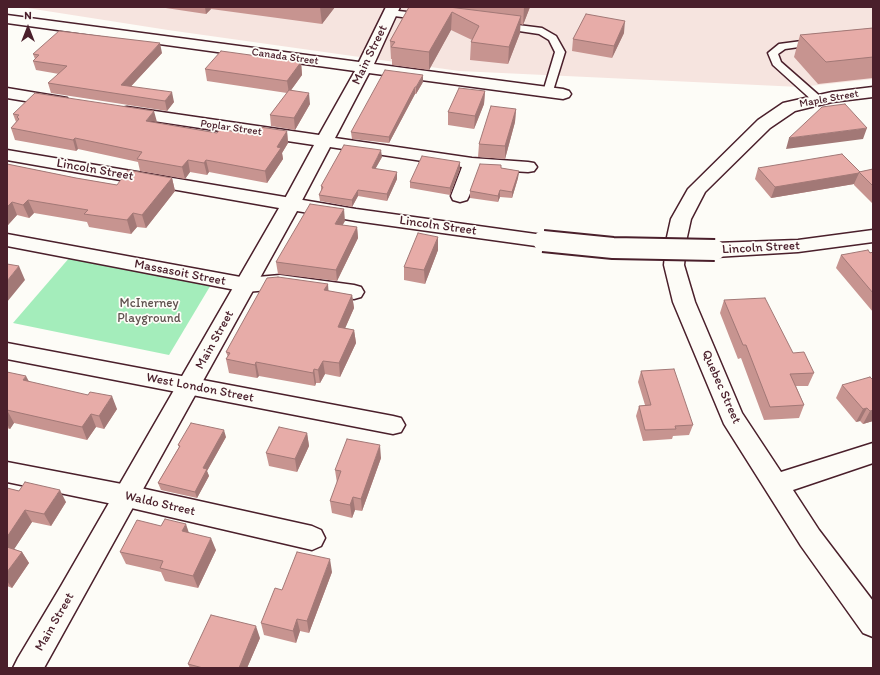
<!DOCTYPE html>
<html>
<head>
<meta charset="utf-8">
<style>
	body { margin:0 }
	#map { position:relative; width:880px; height:675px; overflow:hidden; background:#fdfcf7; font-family:Itim,sans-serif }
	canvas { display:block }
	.frame { position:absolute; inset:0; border:8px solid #4a1f2b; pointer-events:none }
	.north { position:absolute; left:8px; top:8px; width:40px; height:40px; -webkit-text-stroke:3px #fdfcf7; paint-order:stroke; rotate:0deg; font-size:11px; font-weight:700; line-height:16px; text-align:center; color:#4a1f2b }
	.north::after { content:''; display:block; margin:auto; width:14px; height:18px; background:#4a1f2b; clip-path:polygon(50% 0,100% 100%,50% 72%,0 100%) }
</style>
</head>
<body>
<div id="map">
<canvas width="880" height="675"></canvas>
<div class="frame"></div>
<div class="north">N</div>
</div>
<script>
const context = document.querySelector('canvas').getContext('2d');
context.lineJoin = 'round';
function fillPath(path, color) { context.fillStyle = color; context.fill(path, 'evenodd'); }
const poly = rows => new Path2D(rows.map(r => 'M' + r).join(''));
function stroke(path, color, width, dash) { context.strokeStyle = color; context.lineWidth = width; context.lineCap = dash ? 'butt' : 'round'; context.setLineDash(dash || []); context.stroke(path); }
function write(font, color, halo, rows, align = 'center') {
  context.font = font + ' Itim,sans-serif'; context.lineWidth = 3.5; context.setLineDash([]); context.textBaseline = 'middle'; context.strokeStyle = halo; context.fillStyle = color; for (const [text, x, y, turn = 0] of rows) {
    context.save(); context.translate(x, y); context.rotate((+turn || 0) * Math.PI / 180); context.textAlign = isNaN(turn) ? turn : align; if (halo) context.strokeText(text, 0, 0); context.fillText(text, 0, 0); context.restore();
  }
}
fillPath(poly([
	[21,7,873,7,873,79,800,87,459,71,168,30]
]), '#f6e4df');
fillPath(poly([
	[70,257,212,283,169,355,13,323]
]), '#a4edbb');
const lane = poly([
	[390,10,424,14,429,17,424,20,387,15,385,13,387,11,390,10],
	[502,23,542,28,556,36,565,52,552,94,544,94,543,92,555,52,549,40,539,34,499,28,497,26,502,23],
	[817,39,820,40,822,42,820,44,785,49,778,54,781,62,822,98,823,100,818,103,814,102,773,65,768,53,779,44,817,39]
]);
const street = poly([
	[386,7,400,7,374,64,563,89,569,91,571,94,569,97,563,99,369,73,335,138,472,158,528,162,534,163,537,167,534,171,528,172,479,169,469,196,467,200,460,202,453,200,451,196,462,167,330,147,298,208,291,210,284,208,282,204,314,145,127,117,121,116,119,112,121,108,127,107,319,135,355,71,7,23,7,15,359,62,386,7],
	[873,87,873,97,832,102,795,111,770,128,705,192,691,219,687,237,684,265,695,302,742,413,781,472,873,443,873,463,793,490,819,530,873,601,873,637,863,633,801,546,724,424,673,302,664,265,667,237,671,219,688,189,758,120,783,103,832,92,873,87],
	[7,88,67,98,69,102,67,106,61,107,7,98,7,88],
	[7,234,246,278,280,275,354,285,361,287,364,292,361,297,354,299,280,289,246,292,7,246,7,234],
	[7,343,393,416,401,418,405,425,401,432,393,434,7,359,7,343],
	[7,462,127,485,312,526,321,530,325,538,321,546,312,550,127,507,7,482,7,462]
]);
const secondary = poly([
	[7,150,356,209,543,235,550,236,553,241,550,246,543,247,356,221,297,211,44,668,13,668,18,658,61,586,279,208,7,160,7,150],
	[873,230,873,242,798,252,715,257,708,255,705,250,708,245,715,243,798,240,873,230]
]);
stroke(lane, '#4a1f2b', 3);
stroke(street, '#4a1f2b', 3);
stroke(secondary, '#4a1f2b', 3);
fillPath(lane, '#fdfcf7');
fillPath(street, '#fdfcf7');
fillPath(secondary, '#fdfcf7');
const secondaryBridge = poly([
	[543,241,613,248,715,250]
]);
stroke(secondaryBridge, '#4a1f2b', 24, []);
stroke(secondaryBridge, '#fdfcf7', 20);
fillPath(poly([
	[159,7,335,7,322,24,211,9,206,14],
	[409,7,530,7,523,25,520,24,520,33,508,64,470,60,471,42,472,40,451,30,429,70,392,65,392,59,391,59,390,41],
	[873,28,873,78,818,84,794,57,800,35],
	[624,33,612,58,572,51,573,39],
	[162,53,131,86,174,102,167,111,51,93,48,83,59,74,36,70,33,61,35,59,33,54],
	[301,62,302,75,291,90,310,104,295,130,271,126,270,115,287,93,207,81,205,69],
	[423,82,416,94,415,94,389,143,352,139,351,132],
	[485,91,484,104,474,129,448,125,448,112],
	[516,109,515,122,505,159,478,157,479,144],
	[13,114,157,123,217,133,254,135,287,131,288,143,282,153,283,159,267,183,209,172,207,175,190,172,185,179,140,171,138,162,78,149,76,151,15,140,11,128,16,122],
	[382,157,375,169,397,179,387,201,358,196,352,207,320,201,319,195,321,191,321,186],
	[7,164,76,178,117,185,172,178,175,191,146,228,137,227,131,234,89,227,87,222,34,213,29,218,17,215,8,225,7,225],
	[501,168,519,171,518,178,512,198,500,197,498,202,470,198,470,191],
	[758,168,859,172,873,169,873,204,854,185,854,184,771,198,755,179],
	[460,169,450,195,410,188,410,182],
	[345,221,342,225,357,227,358,238,337,281,278,274,276,262],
	[438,237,438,250,425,284,404,280,404,267],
	[873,252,873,312,836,268,841,255],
	[328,284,328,291,352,295,354,308,345,328,354,330,356,343,340,377,325,374,320,383,316,383,315,386,259,376,257,378,229,373,226,359,228,357,226,352],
	[724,300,793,353,814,373,808,386,796,386,804,405,799,418,764,420,741,358,738,359,720,313],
	[641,371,693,425,689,435,673,436,672,439,643,441,636,416,639,406,645,405,638,382],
	[7,372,29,382,117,409,104,429,96,427,87,440,14,423,10,429,7,428],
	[873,380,873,421,863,424,860,421,856,422,836,398,842,385],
	[307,433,309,446,297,472,269,466,266,453],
	[226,437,207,471,209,476,197,498,161,490,158,483,179,447,178,445],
	[381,458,362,511,355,510,352,518,332,513,330,501,337,483,335,470],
	[7,488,66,502,51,526,32,522,14,549,22,552,29,563,12,588,7,586],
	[189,533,216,550,198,588,165,581,161,572,126,564,120,552],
	[332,572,309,633,300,631,296,643,264,635,261,623,282,590],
	[260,638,247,668,190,668,188,664]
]), '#c79490');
fillPath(poly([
	[205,7,210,7,211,9,206,14],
	[320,7,335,7,322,24],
	[524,7,530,7,523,25],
	[452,12,451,30,429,70,429,52],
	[521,16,520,33,508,64,509,47],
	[625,21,624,33,612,58,614,46],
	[160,43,162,53,124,94,121,85],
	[301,62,302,75,289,93,287,81],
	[423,75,423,82,416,94,416,87],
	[415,87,415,94,389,143,389,137],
	[485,91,484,104,474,129,475,116],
	[172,92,174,102,167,111,165,101],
	[309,93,310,104,295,130,294,118],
	[516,109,515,122,505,159,505,146],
	[154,111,157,122,146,121],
	[867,128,863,139,786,149,789,138],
	[287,131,288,143,282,153,283,159,267,183,265,171,277,147],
	[75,138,78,149,76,151,73,140],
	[381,150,382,157,372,175,372,168],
	[188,160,190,172,185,179,182,167],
	[206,160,209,172,207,175,204,163],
	[460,162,460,169,450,195,450,188],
	[519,171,518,178,512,198,512,192],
	[397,172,397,179,387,201,387,194],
	[859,173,854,184,771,198,775,187],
	[172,178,175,191,146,228,142,215],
	[358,190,358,196,352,207,352,200],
	[500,190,500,197,498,202,498,196],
	[28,200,34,213,29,218,23,205],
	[12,202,17,215,8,225,7,224,7,207],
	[344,209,345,221,337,235,335,224],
	[133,213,137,227,131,234,127,220],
	[357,227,358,238,337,281,336,270],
	[438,237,438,250,425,284,424,270],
	[19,266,25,280,7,302,7,281],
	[328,284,329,297,324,290],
	[352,295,354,308,340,340,338,327],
	[354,330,356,343,340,377,339,363],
	[323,361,325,374,320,383,318,370],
	[256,362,259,376,257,378,255,365],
	[314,369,316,383,315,386,313,373],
	[26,376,33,389,23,380],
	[112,396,117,409,104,429,99,416],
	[867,408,860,421,856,422,863,409],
	[7,410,14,423,10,429,7,424],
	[873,410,873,421,863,424,870,411],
	[91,414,96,427,87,440,82,427],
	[224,430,226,437,207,471,209,476,197,498,195,492,203,468],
	[307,433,309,446,297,472,295,459],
	[380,445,381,458,362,511,361,499],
	[60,490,66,502,51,526,44,514],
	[353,497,355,510,352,518,350,505],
	[25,510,32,522,9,557,7,554,7,537],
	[186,524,190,536,182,531],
	[211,538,216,550,198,588,193,576],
	[22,552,29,563,12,588,7,581,7,572],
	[330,559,332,572,309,633,307,621],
	[297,619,300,631,296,643,293,631],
	[256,626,260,638,247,668,239,668]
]), '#a27876');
const building = poly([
	[409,7,449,7,521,16,509,47,471,42,479,26,452,12,429,52,391,47,395,42,390,41,409,7],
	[586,14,625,21,614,46,573,39,586,14],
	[873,28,873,57,826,62,800,35,873,28],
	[59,31,160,43,121,85,172,92,165,101,48,83,67,66,33,61,39,55,33,54,59,31],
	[221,51,301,62,287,81,205,69,221,51],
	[385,70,423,75,416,87,415,87,389,137,351,132,385,70],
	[459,88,485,91,475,116,448,112,459,88],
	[289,90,309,93,294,118,270,115,289,90],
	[35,93,154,111,146,121,217,133,220,129,254,135,260,127,287,131,277,147,281,148,265,171,206,160,204,163,188,160,182,167,137,159,142,152,75,138,73,140,11,128,19,119,17,117,19,115,13,114,35,93],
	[845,104,867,128,789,138,822,107,845,104],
	[491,106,516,109,505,146,479,144,491,106],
	[344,145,381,150,372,168,397,172,387,194,358,190,352,200,319,195,323,187,321,186,344,145],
	[842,154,860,172,859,172,859,173,775,187,758,168,842,154],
	[422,156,460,162,450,188,410,182,422,156],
	[7,164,76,178,117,185,128,170,172,178,142,215,133,213,127,220,84,214,88,210,28,200,23,205,12,202,7,207,7,164],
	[480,164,501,165,501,168,519,171,512,192,500,190,498,196,470,191,480,164],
	[873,169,873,186,859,172,873,169],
	[310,204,344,209,335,224,357,227,336,270,276,262,310,204],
	[418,233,438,237,424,270,404,267,418,233],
	[868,250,870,253,873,252,873,293,841,255,868,250],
	[7,264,19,266,7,281,7,264],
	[278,277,328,284,324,290,352,295,338,327,354,330,339,363,323,361,318,370,314,369,313,373,256,362,255,365,226,359,230,353,226,352,267,278,278,277],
	[765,298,793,353,804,352,814,373,790,374,804,405,770,407,746,345,743,345,724,300,765,298],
	[674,369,693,425,675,426,676,429,645,430,639,406,651,405,641,371,674,369],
	[7,372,26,376,23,380,88,395,90,392,112,396,99,416,91,414,82,427,7,410,7,372],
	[870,377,873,380,873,410,870,411,867,408,863,409,842,385,870,377],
	[191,423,224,430,203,468,207,469,195,492,158,483,180,446,178,445,191,423],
	[279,427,307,433,295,459,266,453,279,427],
	[347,439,380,445,361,499,353,497,350,505,330,501,341,471,335,470,347,439],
	[25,482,60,490,44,514,25,510,7,537,7,488,19,491,25,482],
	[165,519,186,524,182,531,211,538,193,576,160,568,163,561,120,552,137,520,161,526,165,519],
	[7,547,22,552,7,572,7,547],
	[297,552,330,559,307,621,297,619,293,631,261,623,275,588,282,590,297,552],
	[211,615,256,626,239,668,203,668,188,664,211,615]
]);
fillPath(building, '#e7aca8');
stroke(building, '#a27876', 1);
write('11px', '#4a1f2b', '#fdfcf7', [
	["Canada Street",285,57,8],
	["Maple Street",829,99,-10],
	["Poplar Street",231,128,8]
]);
write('13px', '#4a1f2b', '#fdfcf7', [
	["Main Street",370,55,-64],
	["Lincoln Street",95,170,10],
	["Lincoln Street",438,226,8],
	["Lincoln Street",761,248,-3],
	["Massasoit Street",180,273,11],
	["Main Street",215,340,-61],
	["Quebec Street",721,387,66],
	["West London Street",200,388,11],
	["Waldo Street",160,504,13],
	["Main Street",55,622,-60]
]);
write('13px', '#60524f', '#fdfcf7', [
	["McInerney",149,304],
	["Playground",149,319]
]);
</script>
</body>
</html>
